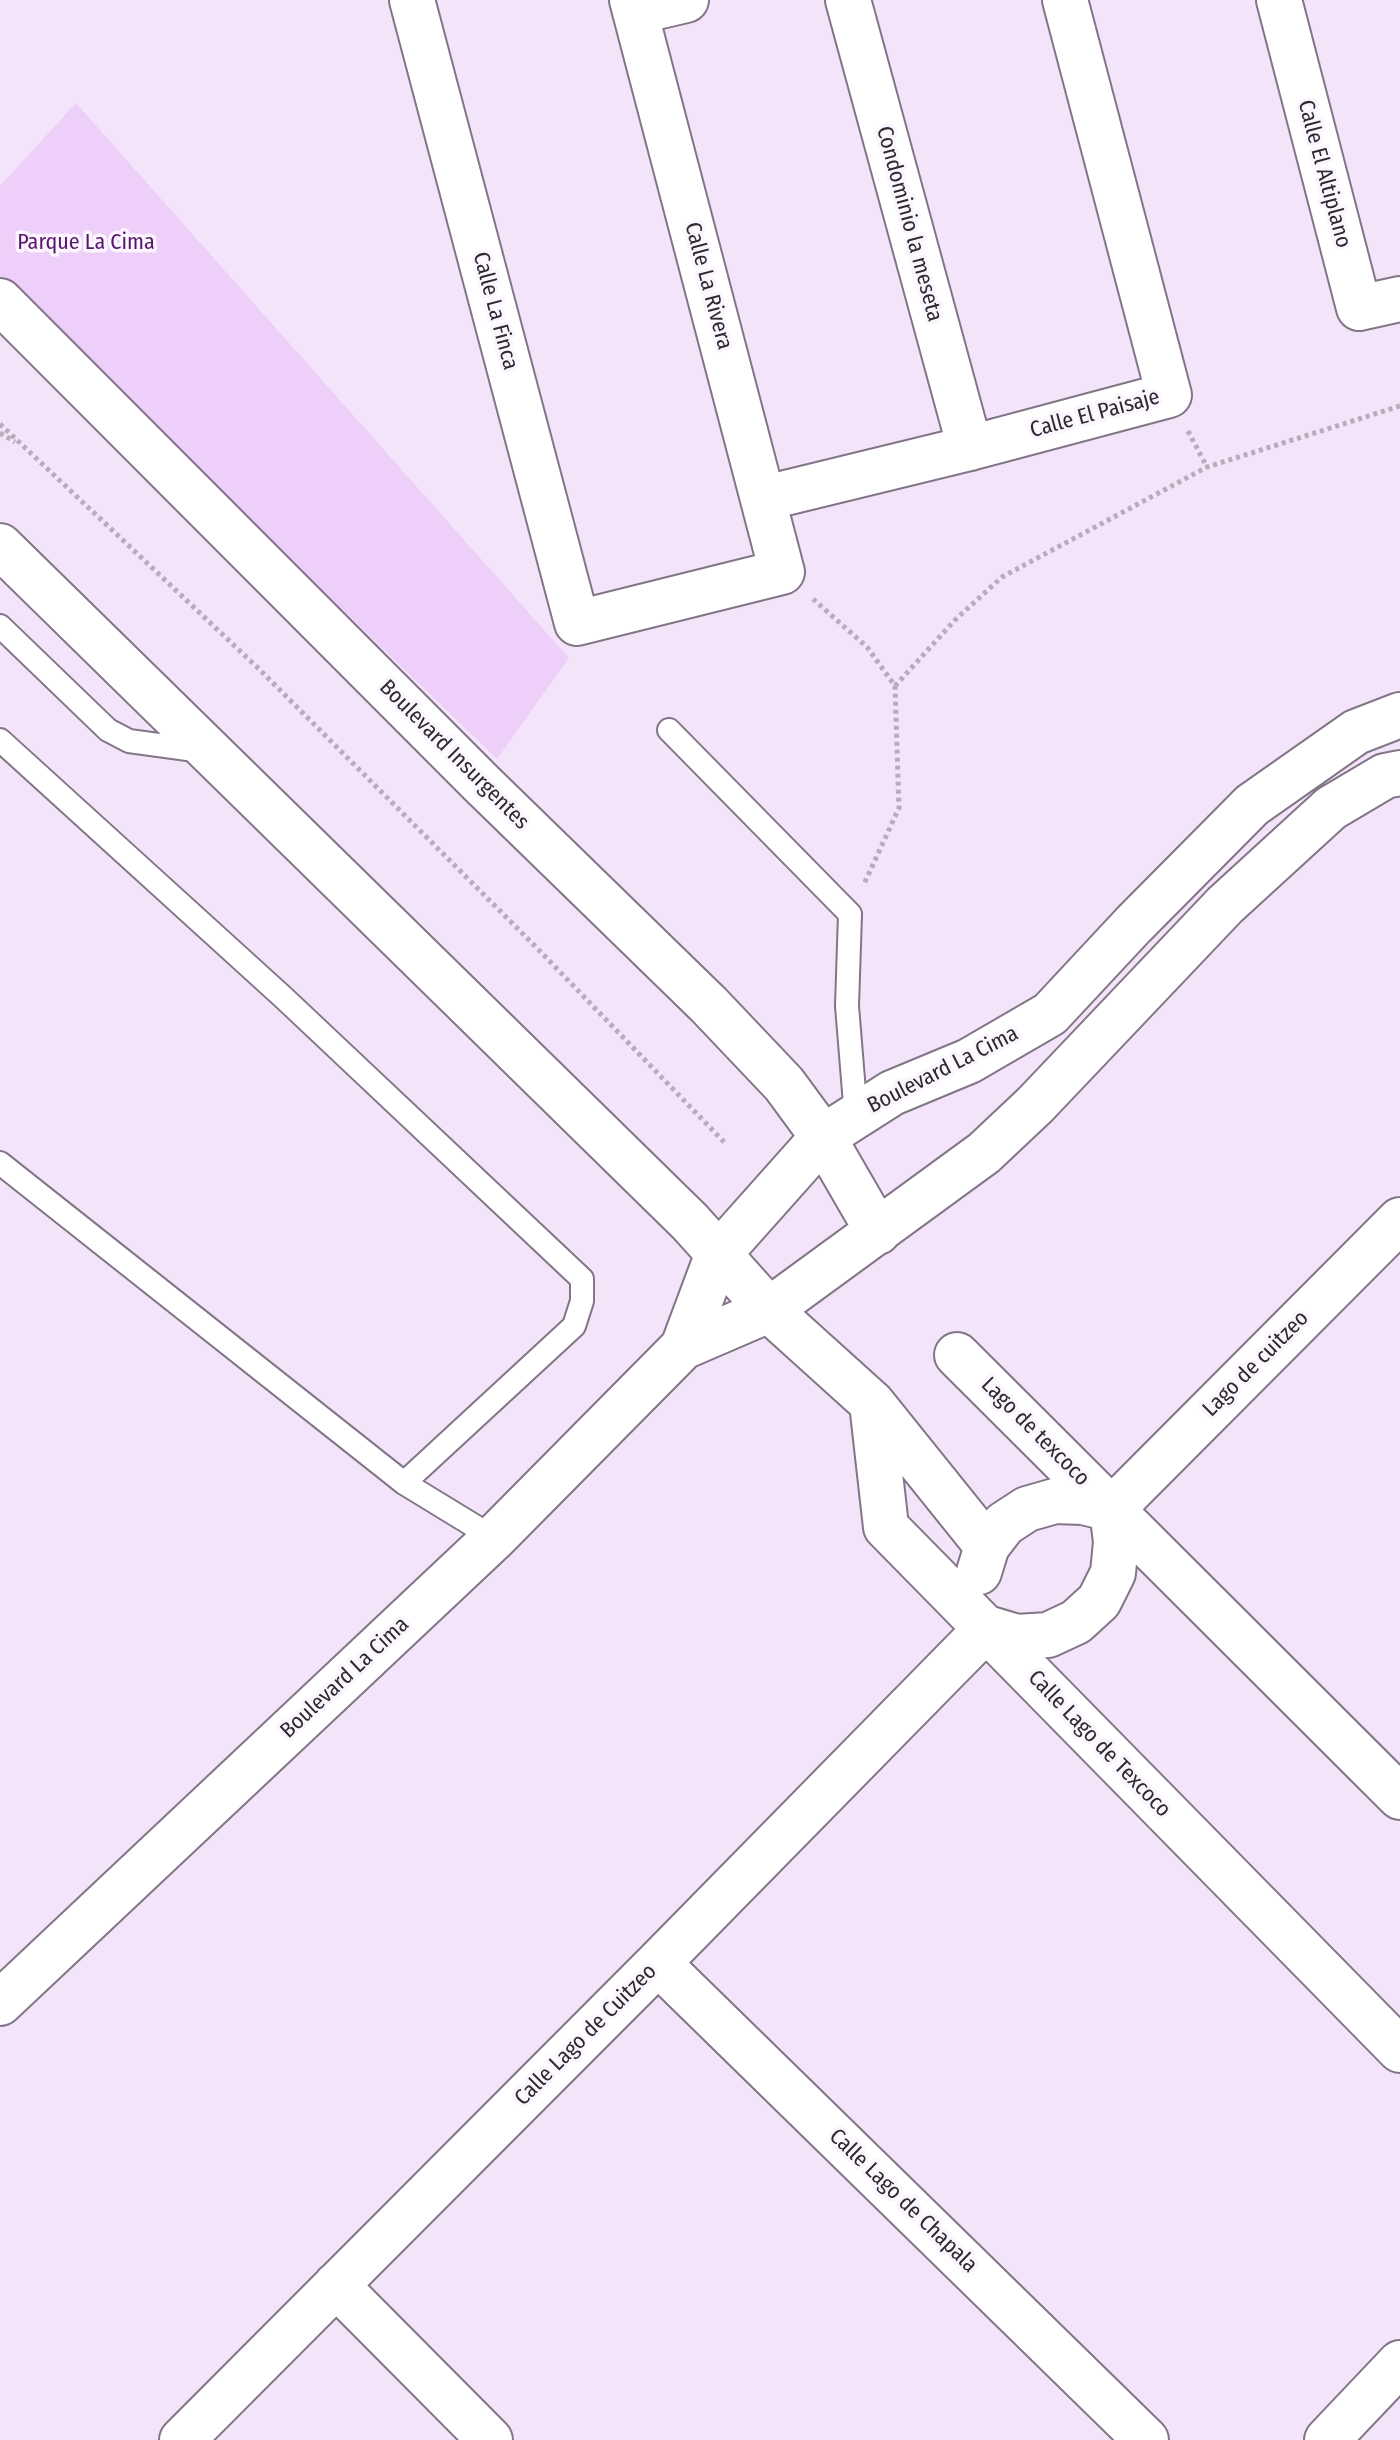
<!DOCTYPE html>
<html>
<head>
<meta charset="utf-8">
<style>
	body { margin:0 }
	canvas { display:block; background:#f3e4f9 }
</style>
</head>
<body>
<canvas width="1400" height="2440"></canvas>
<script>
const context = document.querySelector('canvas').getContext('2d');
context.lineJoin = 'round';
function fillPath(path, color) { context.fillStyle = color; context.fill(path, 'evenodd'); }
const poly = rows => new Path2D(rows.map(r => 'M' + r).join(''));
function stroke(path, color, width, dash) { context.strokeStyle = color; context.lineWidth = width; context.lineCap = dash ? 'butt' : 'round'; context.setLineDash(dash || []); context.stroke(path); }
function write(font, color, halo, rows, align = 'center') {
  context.font = font + ' "Fira Sans Condensed",sans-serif'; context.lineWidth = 7; context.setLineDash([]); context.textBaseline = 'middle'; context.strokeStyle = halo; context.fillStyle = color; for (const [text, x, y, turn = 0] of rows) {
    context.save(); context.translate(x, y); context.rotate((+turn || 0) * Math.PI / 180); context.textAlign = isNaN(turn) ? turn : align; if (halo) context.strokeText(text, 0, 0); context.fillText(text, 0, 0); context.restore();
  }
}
fillPath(poly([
	[76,103,569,658,497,759,0,279,0,186]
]), '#eecffa');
const service = poly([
	[0,626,108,730,129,741,202,751],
	[669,730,850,914,847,1006,856,1116],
	[0,740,284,998,582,1279,582,1301,574,1326,404,1483],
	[0,1163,404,1483,494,1538]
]);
const minor = poly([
	[412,0,577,623,782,572,632,0],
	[848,0,970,448],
	[1279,0,1359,308,1400,299],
	[635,12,686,0],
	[765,498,970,448,1169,395,1065,0],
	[769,1310,872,1403,987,1546],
	[957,1355,1400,1797],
	[872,1403,886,1527,1400,2050],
	[1112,1509,1400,1220],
	[979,1572,987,1546,1004,1524,1027,1509,1055,1501,1083,1502,1112,1509],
	[987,1628,1017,1637,1048,1635,1076,1622,1099,1601,1113,1573,1116,1542,1112,1509],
	[658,1963,1146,2440],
	[336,2285,490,2440],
	[182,2440,658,1963,987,1628],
	[1327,2440,1400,2363]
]);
const tertiary = poly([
	[0,301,482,784,709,1005,784,1084,823,1137,878,1232],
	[0,546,690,1222,769,1310],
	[683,1347,717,1256,823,1137,892,1093,969,1061,1050,1014,1133,925,1252,805,1356,732,1400,715],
	[0,2003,494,1538,683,1347,769,1310,984,1153,1035,1105,1225,905,1331,808,1385,776,1400,773]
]);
stroke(service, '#827587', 26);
stroke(minor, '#827587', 48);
stroke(tertiary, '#827587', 48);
stroke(poly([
	[0,424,257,667,535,946,726,1144],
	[1188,431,1207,467],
	[0,433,15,442],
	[813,599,867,647,895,686,899,808,864,884],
	[895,686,955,620,1002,577,1207,467,1400,406]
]), '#b7abbc', 5, [4, 4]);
stroke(service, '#fff', 22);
stroke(minor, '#fff', 44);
stroke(tertiary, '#fff', 44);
write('22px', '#2e2830', '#fbf5fd', [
	["Calle El Altiplano",1324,174,75],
	["Condominio la meseta",909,224,75],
	["Calle La Rivera",708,286,75],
	["Calle La Finca",495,311,75],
	["Calle El Paisaje",1095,414,-15],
	["Boulevard Insurgentes",454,755,45],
	["Boulevard La Cima",943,1070,-27],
	["Lago de cuitzeo",1256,1364,-45],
	["Lago de texcoco",1035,1432,45],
	["Boulevard La Cima",345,1678,-43],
	["Calle Lago de Texcoco",1099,1744,46],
	["Calle Lago de Cuitzeo",586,2035,-45],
	["Calle Lago de Chapala",903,2201,44]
]);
write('22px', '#57166b', '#fbf5fd', [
	["Parque La Cima",86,243]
]);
</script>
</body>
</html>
